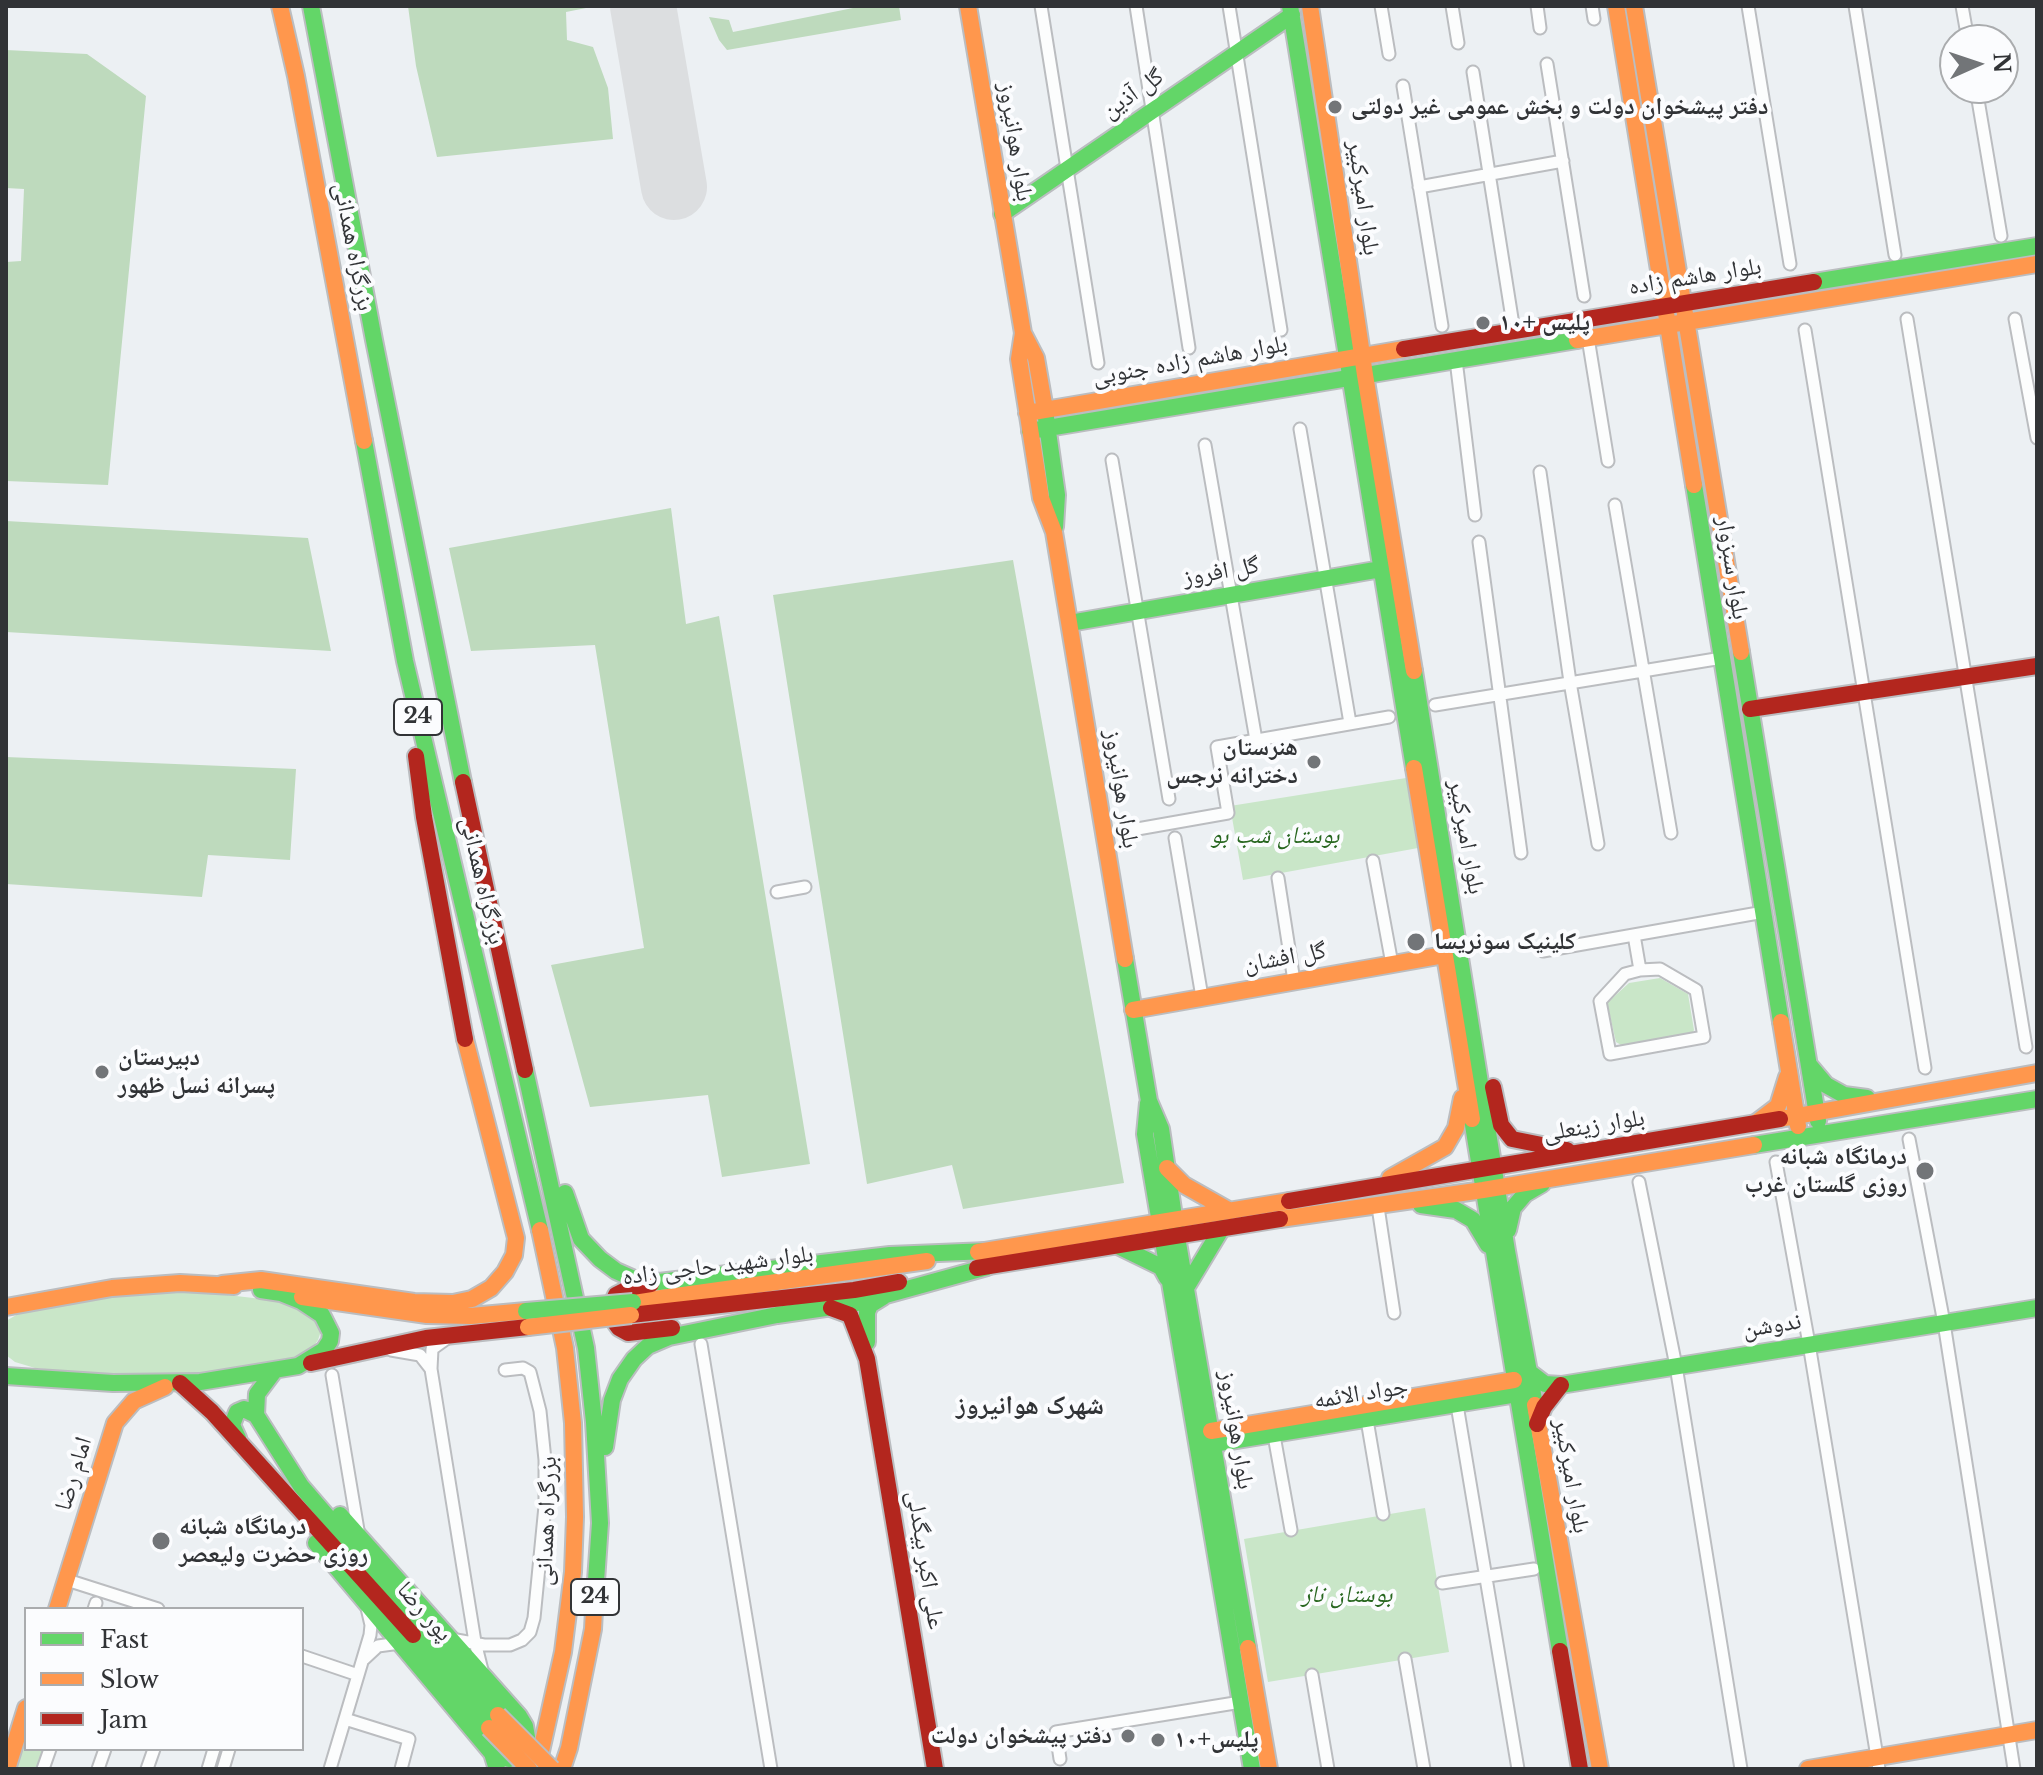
<!DOCTYPE html>
<html>
<head>
<meta charset="utf-8">
<style>
	body { margin:0 }
	#map { position:relative; width:2043px; height:1775px; overflow:hidden; background:#ecf0f3; font-family:"Libre Baskerville",serif }
	canvas { display:block }
	.frame { position:absolute; inset:0; border:8px solid #313336; pointer-events:none }
	.legend { position:absolute; left:24px; top:1607px; width:280px; height:144px; box-sizing:border-box; background:#fbfcfe; border:2px solid #aaacae; margin:0; padding:10px 14px; list-style:none; font-size:24px; color:#313336 }
	.legend li { display:flex; align-items:center; gap:16px; height:40px }
	.legend b { width:40px; border:2px solid #aaacae }
	.north { position:absolute; left:1939px; top:24px; width:80px; height:80px; box-sizing:border-box; background:#fbfcfe; border:2px solid #aaacae; border-radius:50%; rotate:87deg; font-size:22px; font-weight:700; line-height:32px; text-align:center; color:#313336 }
	.north::after { content:''; display:block; margin:auto; width:28px; height:36px; background:#727578; clip-path:polygon(50% 0,100% 100%,50% 72%,0 100%) }
</style>
</head>
<body>
<div id="map">
<canvas width="2043" height="1775"></canvas>
<div class="frame"></div>
<ul class="legend">
<li><b style="height:10px;background:#63d668"></b>Fast</li>
<li><b style="height:10px;background:#ff974d"></b>Slow</li>
<li><b style="height:10px;background:#b3261e"></b>Jam</li>
</ul>
<div class="north">N</div>
</div>
<script>
const context = document.querySelector('canvas').getContext('2d');
context.lineJoin = 'round';
function fillPath(path, color) { context.fillStyle = color; context.fill(path, 'evenodd'); }
const poly = rows => new Path2D(rows.map(r => 'M' + r).join(''));
function stroke(path, color, width, dash) { context.strokeStyle = color; context.lineWidth = width; context.lineCap = dash ? 'butt' : 'round'; context.setLineDash(dash || []); context.stroke(path); }
function write(font, color, halo, rows, align = 'center') {
  context.font = font + ' "Libre Baskerville","Noto Naskh Arabic",serif'; context.lineWidth = 8; context.setLineDash([]); context.textBaseline = 'middle'; context.strokeStyle = halo; context.fillStyle = color; for (const [text, x, y, turn = 0] of rows) {
    context.save(); context.translate(x, y); context.rotate((+turn || 0) * Math.PI / 180); context.textAlign = isNaN(turn) ? turn : align; if (halo) context.strokeText(text, 0, 0); context.fillText(text, 0, 0); context.restore();
  }
}
fillPath(poly([
	[1406,778,1418,848,1243,880,1230,806],
	[1660,978,1688,994,1694,1030,1692,1034,1621,1045,1616,1042,1607,1003,1629,983],
	[194,1291,270,1300,293,1305,312,1316,320,1324,321,1331,318,1340,313,1347,298,1359,201,1374,108,1376,35,1368,15,1362,6,1355,6,1321,18,1314,63,1303,128,1294],
	[1425,1508,1449,1652,1268,1682,1244,1539],
	[26,1725,26,1749,44,1749,37,1769,12,1769]
]), '#c9e6c8');
fillPath(poly([
	[408,6,596,6,566,12,567,40,593,47,608,88,613,139,437,157,416,66],
	[863,6,899,6,901,20,727,50,719,40,709,17,729,20,733,32],
	[6,50,87,54,146,96,108,485,6,481,6,262,21,261,24,189,6,188],
	[671,508,686,624,719,616,810,1164,722,1177,708,1095,590,1107,551,965,644,948,595,645,471,651,449,548],
	[6,521,308,538,331,651,6,632],
	[1013,560,1124,1183,963,1209,952,1165,867,1184,773,595],
	[6,757,296,769,290,860,208,855,202,897,6,884]
]), '#bedabd');
stroke(poly([
	[643,6,674,187]
]), '#dcdee0', 66);
const street = poly([
	[1041,6,1098,363],
	[1136,6,1189,348],
	[1229,6,1281,330],
	[1381,6,1389,54],
	[1452,6,1458,43],
	[1537,6,1540,28],
	[1592,6,1594,19],
	[1748,6,1790,264],
	[1855,6,1895,255],
	[1962,6,1968,40],
	[1547,64,1584,296],
	[1473,72,1514,331],
	[1403,86,1442,326],
	[1976,88,2001,236],
	[1419,187,1563,161],
	[1907,319,2026,1047],
	[2015,319,2037,438],
	[1805,330,1925,1068],
	[1588,338,1608,461],
	[1456,360,1475,515],
	[1300,429,1350,723],
	[1205,445,1256,740],
	[1112,460,1169,799],
	[1540,472,1570,682,1598,844],
	[1615,505,1671,833],
	[1479,542,1521,853],
	[1435,705,1722,658],
	[1126,831,1228,813,1217,747,1389,717],
	[1175,838,1202,997],
	[1373,861,1392,964],
	[1278,878,1294,981],
	[777,892,805,887],
	[1634,935,1640,970,1660,969,1696,990,1704,1037,1610,1054,1600,1001,1625,974,1640,970],
	[1543,951,1764,912],
	[1909,1139,1944,1323,2014,1769],
	[1776,1162,1809,1344,1879,1769],
	[1639,1182,1676,1366,1741,1769],
	[1378,1207,1394,1313],
	[446,1339,432,1349,431,1369,475,1642,482,1670],
	[701,1344,771,1769],
	[391,1350,420,1355,431,1369],
	[332,1375,359,1536],
	[1456,1399,1518,1769],
	[1366,1414,1383,1514],
	[1273,1430,1291,1530],
	[67,1580,158,1609],
	[1442,1583,1534,1569],
	[94,1609,96,1603],
	[451,1639,484,1645,510,1645,522,1640,530,1632,534,1618,545,1506,545,1460,540,1411,530,1372,523,1368,505,1370],
	[302,1656,358,1675],
	[364,1659,378,1646,400,1643],
	[1405,1659,1424,1769],
	[1312,1675,1328,1769],
	[345,1719,409,1739,401,1769],
	[1060,1759,1056,1732,1241,1702],
	[43,1769,50,1749],
	[98,1769,105,1749],
	[147,1769,154,1749],
	[208,1769,214,1749],
	[223,1769,229,1749],
	[330,1769,370,1635,371,1625,367,1608]
]);
const fast = poly([
	[311,6,374,340,463,782],
	[1290,6,1414,768],
	[1002,214,1292,15],
	[1814,282,2037,246],
	[1044,404,1057,495,1055,527],
	[1030,431,1577,340],
	[364,441,405,661,540,1230],
	[1694,485,1781,1022],
	[1070,623,1381,569],
	[1741,652,1818,1121],
	[1414,671,1507,1251,1535,1405],
	[1125,959,1149,1101,1161,1129,1177,1237,1248,1648],
	[1810,1066,1826,1085,1844,1095,1867,1098],
	[525,1070,586,1348,594,1422,600,1523,594,1610],
	[1148,1103,1145,1134,1252,1769],
	[1472,1119,1560,1651],
	[1754,1145,2037,1099],
	[565,1193,581,1239,600,1259,616,1271,634,1279,659,1282,890,1255,988,1251],
	[1421,1205,1456,1210,1473,1220,1488,1245],
	[1508,1230,1513,1208,1525,1194,1542,1184],
	[1118,1246,1161,1267,1167,1278],
	[1187,1286,1222,1228],
	[867,1342,867,1312,870,1305,883,1297],
	[275,1370,257,1394,256,1415,301,1486,498,1715],
	[1528,1371,1545,1384,1561,1385,2037,1308],
	[6,1376,113,1383,200,1382,298,1366,324,1350,330,1341,331,1333,322,1315,301,1301,281,1293,261,1290],
	[238,1438,232,1425,237,1412,244,1409,256,1415],
	[1213,1444,1517,1394],
	[605,1447,612,1400,620,1379,634,1359,648,1346,669,1337,777,1315,853,1304,987,1267],
	[340,1515,519,1716,525,1726,527,1737,521,1752,509,1759,492,1753],
	[316,1543,492,1753,497,1769],
	[413,1635,489,1728]
]);
const slow = poly([
	[280,6,296,76,364,441],
	[968,6,1023,333,1036,358,1044,404],
	[1310,6,1365,375,1414,671],
	[1616,6,1694,485],
	[1634,6,1741,652],
	[1023,333,1019,359,1041,498,1054,532,1125,959],
	[1577,340,2037,264],
	[1027,413,1404,349],
	[1414,768,1472,1119],
	[1133,1010,1444,955],
	[1781,1022,1798,1126],
	[1780,1119,2037,1073],
	[1757,1122,1778,1106,1787,1077],
	[1167,1168,1184,1185,1230,1211],
	[1390,1178,1445,1147,1456,1128,1462,1098],
	[1280,1219,1483,1190,1754,1145],
	[978,1252,1289,1201],
	[222,1284,261,1280,414,1302,453,1303,472,1299,491,1288,505,1272,514,1255,516,1238,465,1039],
	[302,1297,427,1315,471,1316,526,1311],
	[633,1302,927,1261],
	[6,1307,112,1288,180,1283,234,1286],
	[1535,1405,1600,1769],
	[1211,1431,1514,1380],
	[57,1609,115,1423,134,1401,165,1387],
	[1248,1648,1269,1769],
	[7,1769,26,1708],
	[537,1769,563,1652,573,1572,575,1517,573,1423,565,1348,540,1230],
	[562,1769,569,1748,593,1629,594,1610],
	[1808,1769,2037,1730]
]);
const jam = poly([
	[1404,349,1814,282],
	[1750,709,2037,666],
	[416,756,424,817,465,1039],
	[463,782,525,1070],
	[1493,1087,1501,1125,1512,1139,1567,1150],
	[1289,1201,1780,1119],
	[977,1268,1280,1219],
	[651,1284,632,1287,616,1295,612,1304,614,1321,619,1328,628,1333,672,1328],
	[831,1308,850,1315,867,1359,935,1769],
	[631,1315,854,1290,899,1282],
	[311,1363,426,1338,528,1327],
	[180,1383,212,1412,413,1635],
	[1537,1424,1544,1407,1561,1385],
	[1560,1651,1580,1769]
]);
stroke(street, '#bbbdc0', 15);
stroke(fast, '#bbbdc0', 20);
stroke(slow, '#bbbdc0', 20);
stroke(jam, '#bbbdc0', 20);
stroke(street, '#fcfdfd', 11);
stroke(fast, '#63d668', 16);
stroke(slow, '#ff974d', 16);
stroke(jam, '#b3261e', 16);
const fastBridge = poly([
	[526,1311,633,1302]
]);
const slowBridge = poly([
	[528,1327,631,1315],
	[498,1715,552,1769],
	[489,1728,529,1769]
]);
stroke(fastBridge, '#bbbdc0', 20, []);
stroke(slowBridge, '#bbbdc0', 20, []);
stroke(fastBridge, '#63d668', 16);
stroke(slowBridge, '#ff974d', 16);
for (const [x, y, r, color] of [
	[1335,107,8,"#727578"],
	[1483,323,8,"#727578"],
	[1314,762,8,"#727578"],
	[1416,942,10,"#727578"],
	[102,1072,8,"#727578"],
	[1925,1171,10,"#727578"],
	[161,1541,10,"#727578"],
	[1128,1736,8,"#727578"],
	[1158,1740,8,"#727578"]
]) { const dot = new Path2D(); dot.arc(x, y, r, 0, 2 * Math.PI); context.fillStyle = color; context.fill(dot); stroke(dot, '#fbfcfe', 3); }
for (const [x, y, w] of [
	[418,717,48],
	[595,1597,48]
]) { const box = new Path2D(); box.roundRect(x - w / 2, y - 18, w, 36, 6); context.fillStyle = '#fbfcfe'; context.fill(box); stroke(box, '#313336', 2); }
write('bold 22px', '#313336', null, [
	["24",418,717],
	["24",595,1597]
]);
write('24px', '#313336', '#fbfcfe', [
	["گل آذین",1133,94,-35],
	["بلوار هوانیروز",1015,142,81],
	["بلوار امیرکبیر",1363,198,82],
	["بزرگراه همدانی",353,247,79],
	["بلوار هاشم زاده",1695,277,-9],
	["بلوار هاشم زاده جنوبی",1190,361,-10],
	["بلوار سبزوار",1732,568,81],
	["گل افروز",1221,572,-10],
	["بلوار هوانیروز",1121,789,81],
	["بلوار امیرکبیر",1466,837,80],
	["بزرگراه همدانی",482,881,77],
	["گل افشان",1285,958,-10],
	["بلوار زینعلی",1594,1126,-9],
	["بلوار شهید حاجی زاده",718,1266,-7],
	["ندوشن",1772,1326,-9],
	["جواد الائمه",1361,1394,-9],
	["بلوار هوانیروز",1236,1430,81],
	["امام رضا",74,1474,-73],
	["بلوار امیرکبیر",1571,1476,80],
	["بزرگراه همدانی",547,1521,-88],
	["علی اکبر بیگدلی",925,1560,81],
	["پور رضا",424,1612,49]
]);
write('bold 24px', '#313336', '#fbfcfe', [
	["دفتر پیشخوان دولت و بخش عمومی غیر دولتی",1351,107],
	["پلیس +۱۰",1499,323],
	["هنرستان",1298,748,"right"],
	["دخترانه نرجس",1298,776,"right"],
	["کلینیک سونریسا",1434,942],
	["دبیرستان",118,1058],
	["پسرانه نسل ظهور",118,1086],
	["درمانگاه شبانه",1907,1157,"right"],
	["روزی گلستان غرب",1907,1185,"right"],
	["درمانگاه شبانه",179,1527],
	["روزی حضرت ولیعصر",179,1555],
	["دفتر پیشخوان دولت",1112,1736,"right"],
	["پلیس+۱۰",1174,1740]
], 'left');
write('italic 24px', '#286720', '#fbfcfe', [
	["بوستان شب بو",1275,836],
	["بوستان ناز",1347,1595]
]);
write('bold 26px', '#313336', '#fbfcfe', [
	["شهرک هوانیروز",1030,1407]
]);
</script>
</body>
</html>
